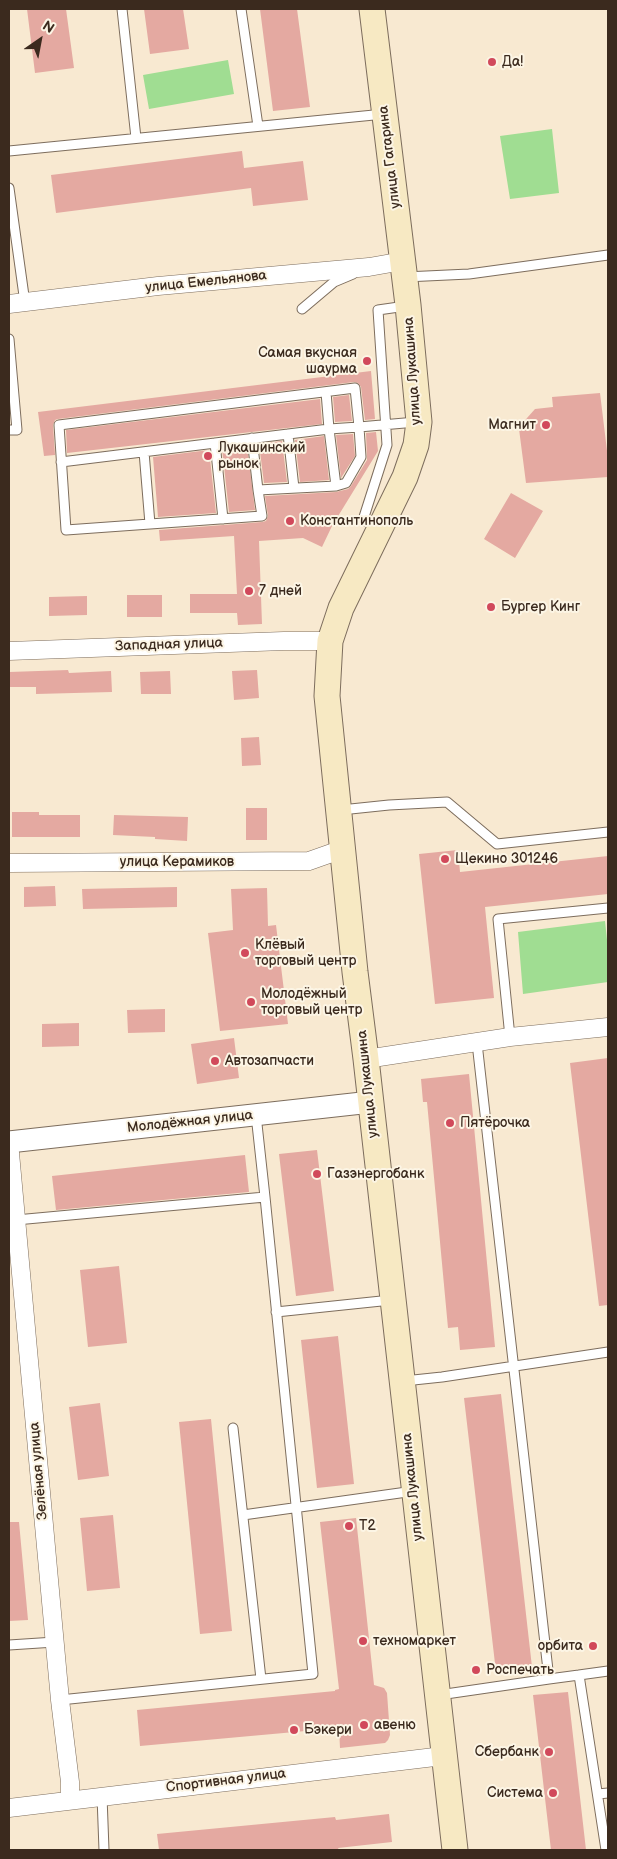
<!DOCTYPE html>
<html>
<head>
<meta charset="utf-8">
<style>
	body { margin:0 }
	#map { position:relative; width:617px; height:1859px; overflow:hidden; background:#f8e9d1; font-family:"Balsamiq Sans",sans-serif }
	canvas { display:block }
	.frame { position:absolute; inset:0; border:10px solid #3b2a1e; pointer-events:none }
	.north { position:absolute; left:15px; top:15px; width:50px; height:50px; -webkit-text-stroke:4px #fcf5e5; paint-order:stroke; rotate:33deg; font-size:14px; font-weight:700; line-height:20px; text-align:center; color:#3b2a1e }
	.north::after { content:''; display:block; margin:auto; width:18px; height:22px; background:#3b2a1e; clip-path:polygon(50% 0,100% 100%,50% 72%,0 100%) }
</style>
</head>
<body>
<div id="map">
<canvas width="617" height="1859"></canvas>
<div class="frame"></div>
<div class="north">N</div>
</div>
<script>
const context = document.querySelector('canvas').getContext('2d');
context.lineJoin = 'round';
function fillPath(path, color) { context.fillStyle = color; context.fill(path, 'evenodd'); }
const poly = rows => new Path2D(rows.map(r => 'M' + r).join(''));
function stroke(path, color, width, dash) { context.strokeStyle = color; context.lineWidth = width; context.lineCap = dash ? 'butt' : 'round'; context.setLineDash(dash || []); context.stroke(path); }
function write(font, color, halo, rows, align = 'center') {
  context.font = font + ' "Balsamiq Sans",sans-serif'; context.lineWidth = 4; context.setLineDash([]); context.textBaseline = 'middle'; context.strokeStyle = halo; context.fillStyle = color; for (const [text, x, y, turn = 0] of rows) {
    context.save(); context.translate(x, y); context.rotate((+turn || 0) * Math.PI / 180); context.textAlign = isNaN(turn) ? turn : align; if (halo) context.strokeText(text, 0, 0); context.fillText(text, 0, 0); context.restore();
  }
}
fillPath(poly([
	[228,60,234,94,149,109,143,75],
	[552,129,559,193,510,199,500,136],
	[605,921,608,949,608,982,523,994,518,932]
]), '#a0dd92');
fillPath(poly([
	[27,9,66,9,74,68,35,73],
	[144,9,183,9,189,49,150,54],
	[260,9,297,9,310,107,273,111],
	[242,151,244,168,303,161,308,200,253,206,251,188,56,213,51,175],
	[371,371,375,419,365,420,361,387,358,383,354,382,58,419,55,420,53,425,55,455,44,456,38,412],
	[600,393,608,459,608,477,526,483,519,429,527,418,535,409,553,407,552,397],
	[349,395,352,421,335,422,333,397],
	[320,399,322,424,67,453,66,430],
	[376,432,378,451,332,526,322,547,303,538,259,541,262,624,238,625,237,613,190,613,190,594,237,594,234,536,160,541,159,530,262,522,266,521,268,516,265,496,336,492,348,489,351,486,367,460,366,433],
	[353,434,355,456,341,478,336,435],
	[324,436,329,480,300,482,295,440],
	[282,441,287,482,264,483,259,444],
	[247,445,255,510,229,512,222,448],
	[209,450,216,513,158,517,153,457],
	[511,493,543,511,515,558,484,539],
	[127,595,162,595,162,617,127,617],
	[87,596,87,615,49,616,49,597],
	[68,670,69,673,111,671,112,692,36,694,36,687,9,687,9,672],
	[257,670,259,698,234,700,232,671],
	[170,671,171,694,141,694,140,672],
	[259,737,261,765,242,766,241,738],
	[246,808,267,808,267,840,246,840],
	[12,812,39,812,39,815,80,815,80,837,12,837],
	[114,815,188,817,187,841,155,839,155,837,113,835],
	[458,850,460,872,608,856,608,894,485,907,494,998,435,1004,419,854],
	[55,886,56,906,24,907,24,887],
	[177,887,177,907,83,909,82,889],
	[267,888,268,926,276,925,288,1024,220,1031,208,933,233,930,231,889],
	[165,1009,165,1032,128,1033,127,1010],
	[79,1023,79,1046,42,1047,42,1024],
	[234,1038,239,1078,197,1084,191,1044],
	[608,1058,608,1305,599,1306,570,1063],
	[469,1074,495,1347,460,1350,458,1327,448,1328,427,1102,423,1102,421,1079],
	[317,1150,334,1291,296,1296,279,1154],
	[245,1155,249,1192,56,1210,52,1176],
	[119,1266,127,1343,88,1347,80,1270],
	[338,1336,354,1484,317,1488,301,1340],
	[501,1394,532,1667,496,1672,464,1398],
	[100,1403,109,1476,78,1480,69,1407],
	[211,1419,232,1631,200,1634,179,1422],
	[113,1515,120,1588,87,1591,80,1518],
	[356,1518,374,1685,384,1688,387,1693,390,1735,388,1740,385,1743,340,1748,339,1728,140,1746,137,1710,335,1691,335,1690,339,1689,320,1522],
	[9,1522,19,1522,28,1620,9,1621],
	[568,1692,586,1850,551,1850,533,1695],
	[389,1814,392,1842,338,1848,339,1850,159,1850,157,1834,335,1817,336,1820]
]), '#e4a9a1');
const service = poly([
	[122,9,136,138],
	[241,9,258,126],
	[9,151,384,114],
	[9,188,25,303],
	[405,277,469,274,608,255],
	[302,309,334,282,353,274],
	[9,339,17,430,9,430],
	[288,434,294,488],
	[252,438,258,490],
	[215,443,223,519],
	[144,452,150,524],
	[61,462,329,429,326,392],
	[336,486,346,483,361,457,359,427,355,388,59,425,66,530,262,516,258,490,336,486,329,429,359,427,416,422],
	[380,527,363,520,387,445,378,310,406,306],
	[341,810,389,805,447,802,497,844,608,832],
	[510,1037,498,919,608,908],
	[256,1115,265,1197],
	[16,1220,265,1197,313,1674,60,1700],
	[276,1312,391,1300],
	[404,1381,442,1377,608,1352],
	[233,1428,261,1679],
	[243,1515,414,1491],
	[9,1645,55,1642],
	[579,1675,608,1671],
	[549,1679,579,1675,606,1850],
	[439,1695,549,1679,477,1043],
	[598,1794,608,1793],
	[102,1796,104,1850]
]);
const minor = poly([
	[9,304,158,286,369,267,403,261],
	[9,651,284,641,330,641],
	[9,863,309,861,343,849],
	[366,1059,510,1037,608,1027],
	[9,1142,60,1700,70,1782,70,1800],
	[9,1808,443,1756]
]);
const tertiary = poly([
	[9,1142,371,1102]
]);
const secondary = poly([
	[372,9,408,305,419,422,416,445,405,477,341,608,330,641,327,696,355,972,366,1059,455,1850]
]);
stroke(service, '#7d6d5d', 11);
stroke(minor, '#7d6d5d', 19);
stroke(tertiary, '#7d6d5d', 23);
stroke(secondary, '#7d6d5d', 27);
stroke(service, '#fff', 9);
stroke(minor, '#fff', 18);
stroke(tertiary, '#fff', 21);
stroke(secondary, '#f7e9c3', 25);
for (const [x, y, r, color] of [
	[492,62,5,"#d1495b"],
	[367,361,5,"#d1495b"],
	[546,425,5,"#d1495b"],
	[208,456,5,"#d1495b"],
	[290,521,5,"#d1495b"],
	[249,591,5,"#d1495b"],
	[491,607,5,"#d1495b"],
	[445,859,5,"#d1495b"],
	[245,953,5,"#d1495b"],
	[251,1002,5,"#d1495b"],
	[215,1061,5,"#d1495b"],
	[450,1123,5,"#d1495b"],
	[317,1174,5,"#d1495b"],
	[349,1526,5,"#d1495b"],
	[363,1641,5,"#d1495b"],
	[593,1646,5,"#d1495b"],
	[476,1670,5,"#d1495b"],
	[364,1725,5,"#d1495b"],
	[294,1730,5,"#d1495b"],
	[549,1752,5,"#d1495b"],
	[553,1793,5,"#d1495b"]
]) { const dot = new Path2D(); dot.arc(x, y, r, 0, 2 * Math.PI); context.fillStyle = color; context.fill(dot); stroke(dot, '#fcf5e5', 2); }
write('14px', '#3b2a1e', '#fcf5e5', [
	["Да!",502,62],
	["Самая вкусная",357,353,"right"],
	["шаурма",357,369,"right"],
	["Магнит",536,425,"right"],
	["Лукашинский",218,448],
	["рынок",218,464],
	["Константинополь",300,521],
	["7 дней",259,591],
	["Бургер Кинг",501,607],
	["Щекино 301246",455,859],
	["Клёвый",255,945],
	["торговый центр",255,961],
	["Молодёжный",261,994],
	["торговый центр",261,1010],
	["Автозапчасти",225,1061],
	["Пятёрочка",460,1123],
	["Газэнергобанк",327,1174],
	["T2",359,1526],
	["техномаркет",373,1641],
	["орбита",583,1646,"right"],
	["Роспечать",486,1670],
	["авеню",374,1725],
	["Бэкери",304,1730],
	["Сбербанк",539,1752,"right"],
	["Система",543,1793,"right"]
], 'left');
write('14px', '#3b2a1e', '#fcf5e5', [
	["улица Гагарина",390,157,-97],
	["улица Емельянова",206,282,-6],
	["улица Лукашина",413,371,-94],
	["Западная улица",169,645,-2],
	["улица Керамиков",177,862],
	["улица Лукашина",368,1084,-96],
	["Молодёжная улица",190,1122,-6],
	["Зелёная улица",39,1471,-95],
	["улица Лукашина",413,1487,-96],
	["Спортивная улица",226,1781,-7]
]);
</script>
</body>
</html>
